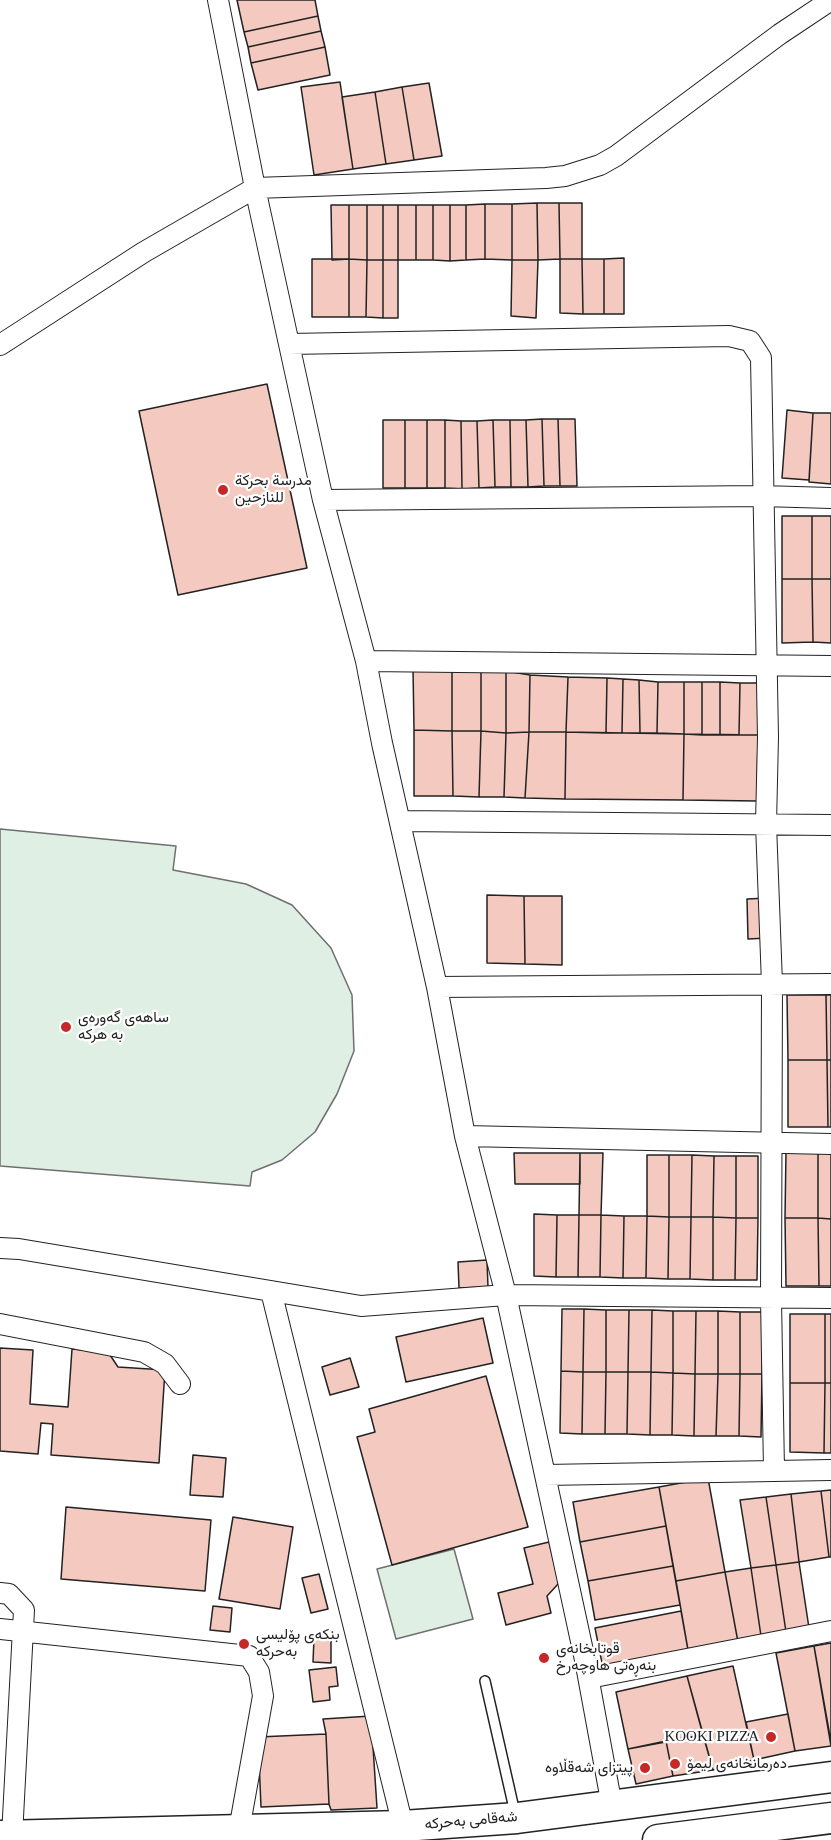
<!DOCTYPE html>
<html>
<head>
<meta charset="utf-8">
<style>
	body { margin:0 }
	canvas { display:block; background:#fff }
</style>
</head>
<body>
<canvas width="831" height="1840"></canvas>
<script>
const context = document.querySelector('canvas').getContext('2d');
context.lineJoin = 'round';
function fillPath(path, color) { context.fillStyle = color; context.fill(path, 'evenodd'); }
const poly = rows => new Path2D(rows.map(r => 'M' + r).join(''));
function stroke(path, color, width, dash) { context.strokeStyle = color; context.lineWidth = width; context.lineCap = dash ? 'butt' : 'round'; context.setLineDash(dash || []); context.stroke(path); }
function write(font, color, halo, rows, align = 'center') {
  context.font = font + ' "Times New Roman",Vazirmatn,serif'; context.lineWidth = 4.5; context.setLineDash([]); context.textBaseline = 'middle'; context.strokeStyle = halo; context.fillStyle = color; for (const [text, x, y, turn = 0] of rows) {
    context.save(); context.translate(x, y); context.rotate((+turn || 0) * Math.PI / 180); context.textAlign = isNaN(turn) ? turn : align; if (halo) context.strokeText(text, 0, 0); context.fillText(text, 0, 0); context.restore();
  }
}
const green = poly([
	[0,829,176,846,173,870,246,884,292,905,331,948,352,995,354,1051,337,1094,315,1132,282,1160,252,1172,250,1186,0,1166,0,829],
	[454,1549,473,1619,396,1639,377,1569,454,1549]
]);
fillPath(green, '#e0efe3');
stroke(green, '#6f6f6f', 1.5);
const building = poly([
	[237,0,315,0,318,16,244,32,237,0],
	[318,16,321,31,248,47,244,32,318,16],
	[321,31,325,47,251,63,248,47,321,31],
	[325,47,330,75,258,90,251,63,325,47],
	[340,82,353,169,314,175,301,87,340,82],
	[429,83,442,156,414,160,402,87,429,83],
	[402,87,414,160,386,164,375,92,402,87],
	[375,92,386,164,353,169,342,97,375,92],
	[537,203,538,260,512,260,512,204,537,203],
	[537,203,559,203,560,259,538,260,537,203],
	[559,203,582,203,582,259,560,259,559,203],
	[485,204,512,204,512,260,485,259,485,204],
	[485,204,485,259,466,260,466,205,485,204],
	[331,205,349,205,349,259,332,260,331,205],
	[349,205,367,205,367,260,349,259,349,205],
	[367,205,383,205,383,260,367,260,367,205],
	[383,205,398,205,398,260,383,260,383,205],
	[398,205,416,205,416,260,398,260,398,205],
	[416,205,433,205,433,260,416,260,416,205],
	[433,205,450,205,450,261,433,260,433,205],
	[450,205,466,205,466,260,450,261,450,205],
	[624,258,624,314,604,314,604,259,624,258],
	[312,259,349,259,349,317,312,317,312,259],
	[349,259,367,260,366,317,349,317,349,259],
	[560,259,582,259,583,314,560,313,560,259],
	[582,259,604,259,604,314,583,314,582,259],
	[367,260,383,260,383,318,366,317,367,260],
	[383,260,398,260,398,318,383,318,383,260],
	[512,260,538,260,536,318,511,316,512,260],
	[267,384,307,568,178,595,139,411,267,384],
	[787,410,813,413,809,480,782,478,787,410],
	[813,413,831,413,831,484,809,482,813,413],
	[542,419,558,419,560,486,544,486,542,419],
	[542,419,544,486,528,487,526,420,542,419],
	[558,419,575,419,577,486,560,486,558,419],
	[383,420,405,420,405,488,383,488,383,420],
	[405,420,427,420,427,488,405,488,405,420],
	[427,420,445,420,445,488,427,488,427,420],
	[445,420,461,421,462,489,445,488,445,420],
	[493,420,495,487,479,488,477,421,493,420],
	[493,420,510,420,511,487,495,487,493,420],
	[510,420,526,420,528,487,511,487,510,420],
	[461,421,477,421,479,488,462,489,461,421],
	[782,516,812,516,812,579,782,579,782,516],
	[812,516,831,516,831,579,812,579,812,516],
	[782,579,812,579,813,642,782,643,782,579],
	[812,579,831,579,831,643,813,642,812,579],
	[413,669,452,669,452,731,414,730,413,669],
	[452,669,481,669,481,731,452,731,452,669],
	[481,669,506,671,506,733,481,731,481,669],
	[506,671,530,675,529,732,506,733,506,671],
	[530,675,568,677,566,732,529,732,530,675],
	[568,677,607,678,606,733,566,732,568,677],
	[607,678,623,679,622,733,606,733,607,678],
	[623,679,639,680,640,733,622,733,623,679],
	[639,680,658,682,657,733,640,733,639,680],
	[658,682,684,682,684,734,657,733,658,682],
	[684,682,702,682,702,735,684,734,684,682],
	[702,682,720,682,720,735,702,735,702,682],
	[720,682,740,683,739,735,720,735,720,682],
	[740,683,759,683,758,735,739,735,740,683],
	[414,730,452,731,453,796,414,796,414,730],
	[452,731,481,731,479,797,453,796,452,731],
	[481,731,506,733,504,797,479,797,481,731],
	[529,732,525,798,504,797,506,733,529,732],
	[529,732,566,732,565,799,525,798,529,732],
	[566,732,684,734,683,800,565,799,566,732],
	[684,734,758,735,757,801,683,800,684,734],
	[487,895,524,896,525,964,487,963,487,895],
	[524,896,562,896,562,965,525,964,524,896],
	[767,898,768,938,748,939,747,899,767,898],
	[787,995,826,995,827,1060,788,1060,787,995],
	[826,995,831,995,831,1060,827,1060,826,995],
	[788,1060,827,1060,828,1127,788,1127,788,1060],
	[827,1060,831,1060,831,1127,828,1127,827,1060],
	[786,1151,818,1152,818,1218,785,1218,786,1151],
	[818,1152,831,1152,831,1219,818,1218,818,1152],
	[514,1153,580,1153,580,1184,515,1184,514,1153],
	[580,1153,603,1153,601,1215,579,1215,580,1153],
	[647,1155,669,1155,669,1217,647,1216,647,1155],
	[669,1155,692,1155,691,1217,669,1217,669,1155],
	[692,1155,714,1156,713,1217,691,1217,692,1155],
	[714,1156,736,1156,736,1218,713,1217,714,1156],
	[736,1156,758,1156,758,1218,736,1218,736,1156],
	[534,1214,557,1215,556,1277,534,1276,534,1214],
	[557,1215,579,1215,578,1277,556,1277,557,1215],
	[579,1215,601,1215,600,1277,578,1277,579,1215],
	[601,1215,624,1216,623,1278,600,1277,601,1215],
	[624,1216,647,1216,646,1278,623,1278,624,1216],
	[647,1216,669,1217,668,1279,646,1278,647,1216],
	[669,1217,691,1217,690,1279,668,1279,669,1217],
	[691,1217,713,1217,713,1280,690,1279,691,1217],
	[713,1217,736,1218,735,1280,713,1280,713,1217],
	[736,1218,758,1218,757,1280,735,1280,736,1218],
	[785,1218,818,1218,819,1286,786,1286,785,1218],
	[818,1218,831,1219,831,1286,819,1286,818,1218],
	[487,1260,488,1287,459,1288,458,1262,487,1260],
	[562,1309,584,1309,583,1372,561,1371,562,1309],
	[584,1309,606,1310,606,1372,583,1372,584,1309],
	[606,1310,629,1310,628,1372,606,1372,606,1310],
	[629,1310,652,1310,651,1372,628,1372,629,1310],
	[652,1310,673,1311,673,1373,651,1372,652,1310],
	[673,1311,696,1311,695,1374,673,1373,673,1311],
	[696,1311,718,1311,718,1374,695,1374,696,1311],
	[718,1311,740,1312,740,1374,718,1374,718,1311],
	[740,1312,763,1312,762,1374,740,1374,740,1312],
	[790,1314,825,1314,825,1383,790,1383,790,1314],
	[825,1314,831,1314,831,1383,825,1383,825,1314],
	[483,1318,493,1363,406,1382,396,1337,483,1318],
	[0,1348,33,1350,30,1404,68,1407,72,1349,108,1352,118,1367,165,1370,159,1463,51,1455,53,1424,41,1423,38,1454,0,1451,0,1348],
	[350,1358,359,1387,330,1395,322,1367,350,1358],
	[561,1371,583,1372,582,1434,560,1433,561,1371],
	[583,1372,606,1372,605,1434,582,1434,583,1372],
	[606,1372,628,1372,627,1434,605,1434,606,1372],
	[628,1372,651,1372,650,1435,627,1434,628,1372],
	[651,1372,673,1373,672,1435,650,1435,651,1372],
	[673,1373,695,1374,694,1436,672,1435,673,1373],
	[695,1374,718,1374,716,1436,694,1436,695,1374],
	[718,1374,740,1374,739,1436,716,1436,718,1374],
	[740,1374,762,1374,761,1437,739,1436,740,1374],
	[486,1376,528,1527,392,1565,357,1437,375,1432,369,1409,486,1376],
	[790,1383,825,1383,824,1453,790,1452,790,1383],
	[825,1383,831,1383,831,1453,824,1453,825,1383],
	[193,1455,226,1458,223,1497,190,1495,193,1455],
	[708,1478,725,1572,676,1581,659,1487,708,1478],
	[659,1487,666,1526,580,1542,573,1502,659,1487],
	[831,1490,831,1557,829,1557,821,1491,831,1490],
	[821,1491,829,1557,799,1562,791,1494,821,1491],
	[791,1494,799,1562,776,1565,766,1497,791,1494],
	[766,1497,776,1565,751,1568,740,1500,766,1497],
	[66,1507,211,1520,205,1591,61,1579,66,1507],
	[233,1517,293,1527,280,1609,219,1599,233,1517],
	[666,1526,673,1566,588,1581,580,1542,666,1526],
	[549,1542,559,1583,547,1596,551,1613,506,1625,498,1593,533,1584,524,1548,549,1542],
	[799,1562,809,1628,786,1632,776,1565,799,1562],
	[776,1565,786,1632,761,1636,751,1568,776,1565],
	[673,1566,680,1605,595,1620,588,1581,673,1566],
	[751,1568,761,1636,738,1642,725,1572,751,1568],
	[725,1572,738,1642,688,1650,676,1581,725,1572],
	[319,1574,328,1609,311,1613,302,1578,319,1574],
	[213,1606,232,1608,230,1632,210,1630,213,1606],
	[681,1611,688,1650,603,1668,595,1628,681,1611],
	[314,1638,331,1639,331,1663,313,1662,314,1638],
	[831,1643,831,1742,814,1646,831,1643],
	[814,1646,831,1746,795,1751,776,1653,814,1646],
	[733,1666,754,1760,713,1770,687,1676,733,1666],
	[336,1667,338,1686,329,1687,330,1700,313,1702,309,1670,336,1667],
	[687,1676,703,1735,628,1749,616,1692,687,1676],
	[788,1714,795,1751,754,1760,746,1722,788,1714],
	[371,1716,377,1808,331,1810,329,1804,326,1734,323,1719,371,1716],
	[326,1734,329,1804,261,1807,258,1737,326,1734],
	[703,1735,713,1770,673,1776,666,1741,703,1735],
	[666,1741,673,1776,636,1784,628,1749,666,1741]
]);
fillPath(building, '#f3c9c0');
stroke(building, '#222', 1.5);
const service = poly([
	[485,1681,515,1813]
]);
const minor = poly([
	[218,0,255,188,323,500,366,661,382,743,437,987,465,1136,506,1295,545,1475,585,1660,612,1806],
	[289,344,729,336,750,341,761,358,768,737,766,824,772,984,771,1299,774,1470],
	[0,345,144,252,255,188,546,178,565,176,600,165,616,156,780,34,831,0],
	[323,500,762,496,831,498],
	[366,661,831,666],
	[400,821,831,825],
	[437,987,831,984],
	[465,1136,831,1144],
	[0,1248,19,1249,361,1306,506,1295,831,1298],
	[271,1291,403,1826],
	[0,1324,144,1352,165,1364,180,1384],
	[545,1475,831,1470],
	[0,1593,9,1594,24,1610,12,1836],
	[0,1629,249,1656,259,1672,263,1696,239,1830],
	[589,1678,831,1631]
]);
const primary = poly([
	[0,1836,403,1826,517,1818,831,1777],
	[658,1840,831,1818]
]);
stroke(service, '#222', 12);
stroke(minor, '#222', 22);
stroke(primary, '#222', 33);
stroke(service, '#fff', 9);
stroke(minor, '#fff', 20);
stroke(primary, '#fff', 30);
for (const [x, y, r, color] of [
	[223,490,6,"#c62828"],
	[66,1027,6,"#c62828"],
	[244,1644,6,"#c62828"],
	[544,1658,6,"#c62828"],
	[771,1737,6,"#c62828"],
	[675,1764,6,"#c62828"],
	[645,1768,6,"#c62828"]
]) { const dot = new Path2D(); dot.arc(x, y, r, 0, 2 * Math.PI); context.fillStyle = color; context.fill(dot); stroke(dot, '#fff', 2); }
write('15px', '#222', '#fff', [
	["مدرسة بحركة",235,481],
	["للنازحين",235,498],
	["ساهه‌ی گه‌وره‌ی",78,1018],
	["به هركه‌",78,1035],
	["بنکەی پۆلیسی",256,1635],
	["بەحرکە",256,1652],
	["قوتابخانەی",556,1649],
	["بنەڕەتی هاوچەرخ",556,1666],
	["KOOKI PIZZA",759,1737,"right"],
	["دەرمانخانەی لیمۆ",687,1764],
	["پیتزای شەقڵاوە",633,1768,"right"]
], 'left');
write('15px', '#222', '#fff', [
	["شەقامی بەحرکە",471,1821,-5]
]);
</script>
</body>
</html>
